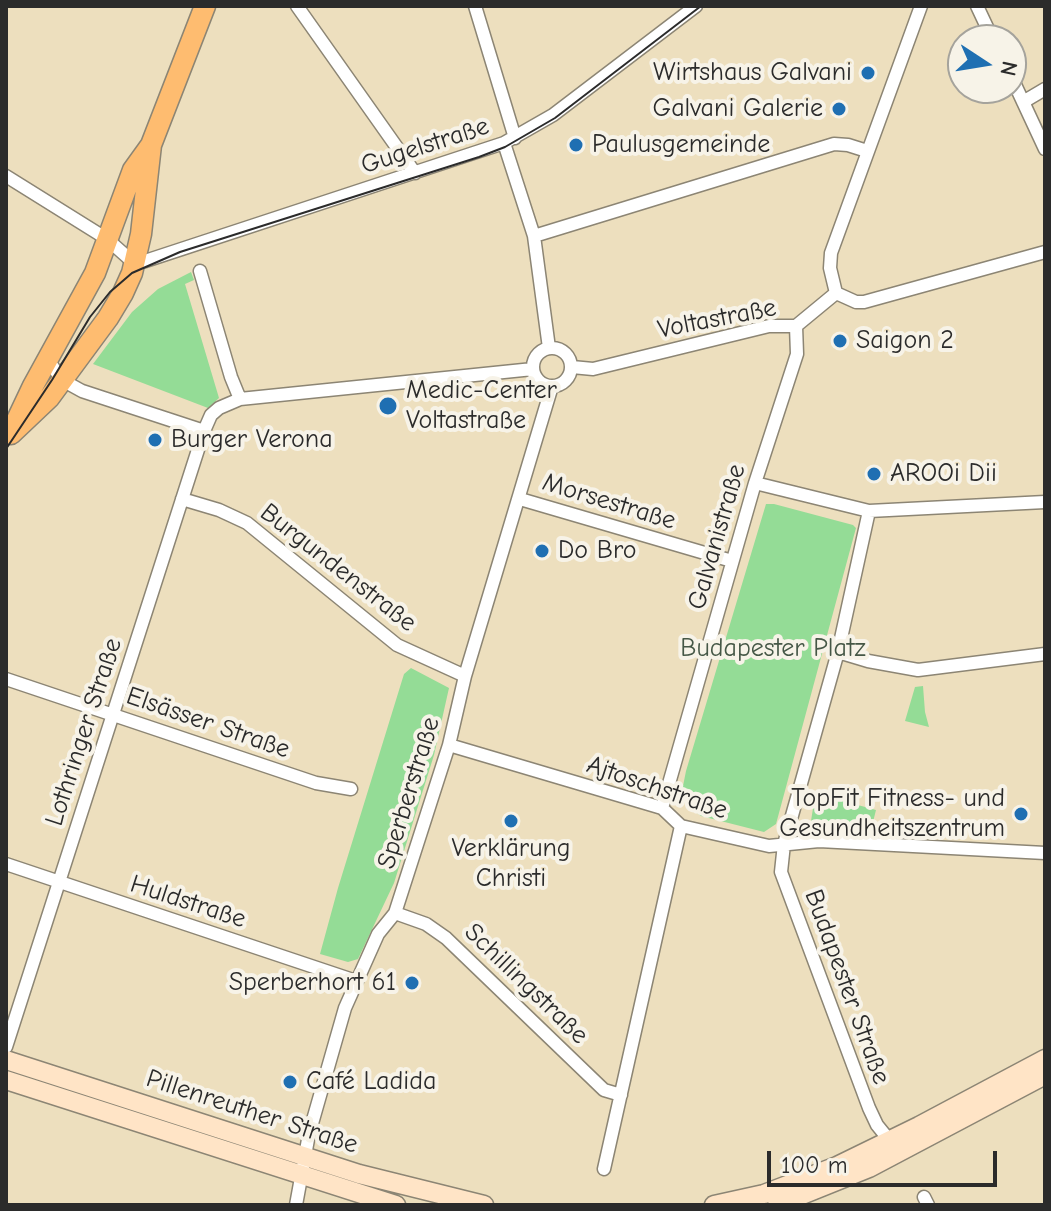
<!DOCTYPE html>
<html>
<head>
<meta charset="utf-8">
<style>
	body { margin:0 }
	#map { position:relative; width:1051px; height:1211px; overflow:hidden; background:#eddfbe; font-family:"Comic Neue",sans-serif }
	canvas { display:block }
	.frame { position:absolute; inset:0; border:8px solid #2b2b2b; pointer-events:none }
	.north { position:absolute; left:947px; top:24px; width:80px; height:80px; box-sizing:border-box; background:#f7f3e8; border:2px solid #a5a39c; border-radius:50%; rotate:102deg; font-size:22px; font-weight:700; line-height:32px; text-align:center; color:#2b2b2b }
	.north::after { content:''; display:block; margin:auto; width:28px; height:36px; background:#1f6fb2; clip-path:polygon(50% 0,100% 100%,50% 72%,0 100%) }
	.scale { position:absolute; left:767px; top:1151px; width:230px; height:36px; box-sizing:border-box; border:4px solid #2b2b2b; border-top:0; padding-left:10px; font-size:24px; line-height:28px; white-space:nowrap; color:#2b2b2b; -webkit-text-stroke:6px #f7f3e8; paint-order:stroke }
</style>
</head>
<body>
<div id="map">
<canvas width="1051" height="1211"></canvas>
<div class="frame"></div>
<div class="north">N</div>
<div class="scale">100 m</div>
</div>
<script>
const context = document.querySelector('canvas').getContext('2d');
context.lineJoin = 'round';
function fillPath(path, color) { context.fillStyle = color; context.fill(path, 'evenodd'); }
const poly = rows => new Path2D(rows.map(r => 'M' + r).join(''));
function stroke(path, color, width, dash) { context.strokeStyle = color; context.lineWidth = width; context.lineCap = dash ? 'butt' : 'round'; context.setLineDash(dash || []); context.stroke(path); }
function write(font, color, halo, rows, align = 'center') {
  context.font = font + ' "Comic Neue",sans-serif'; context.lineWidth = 8; context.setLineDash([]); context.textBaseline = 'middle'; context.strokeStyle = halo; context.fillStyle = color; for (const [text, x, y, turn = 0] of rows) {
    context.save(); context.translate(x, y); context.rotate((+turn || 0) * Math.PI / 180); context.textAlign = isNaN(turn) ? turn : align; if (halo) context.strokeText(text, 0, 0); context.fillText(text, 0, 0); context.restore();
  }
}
fillPath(poly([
	[191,272,194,280,185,284,219,398,208,408,93,364,132,312,158,289],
	[766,504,774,504,853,525,856,528,776,824,764,832,701,816,688,806,682,791,686,771],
	[411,668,449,688,434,755,394,883,358,959,348,962,320,954,338,888,404,674],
	[923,686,925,712,929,727,905,721,915,687],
	[838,790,849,792,847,802,876,810,872,826,811,821,814,802,833,807]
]), '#94dc96');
const street = poly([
	[297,6,415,173],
	[475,6,515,138],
	[977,6,993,40],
	[1011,76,1045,149],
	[1023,102,1045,89],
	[504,143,534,236,549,348],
	[6,176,107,239,134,263,145,261,504,143,553,115,696,6],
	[534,236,834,144,848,145,867,151],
	[200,271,231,377,240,399],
	[836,293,830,268,831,253,921,6],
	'533 367a19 19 0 1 1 38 0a19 19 0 1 1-38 0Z',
	[48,360,62,380,82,391,204,431,211,415,219,408,240,399,533,369],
	[572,367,593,369,769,326,796,326,836,293,856,302,864,302,1045,252],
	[755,483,869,511,1045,502],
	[182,499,219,510,247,523,397,645,465,676],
	[520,499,732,561],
	[869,511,838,652,784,844,781,872,869,1108,877,1125,890,1141],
	[838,652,868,661,918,670,1045,654],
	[6,679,316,783,351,789],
	[449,745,662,808,681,826,769,846,819,841,1045,853],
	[662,808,755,483,797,354,796,326],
	[6,864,356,981],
	[395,913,426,924,446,938,604,1090,621,1095],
	[6,1047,204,431],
	[604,1169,681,826],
	[924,1197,928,1205],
	[296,1205,309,1134,345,1008,378,934,395,913,449,745,465,676,552,386]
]);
const secondary = poly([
	[6,1060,359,1174,484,1205],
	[6,1080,396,1205],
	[714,1205,764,1194,837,1166,919,1126,1045,1059],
	[777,1205,869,1168,1045,1075]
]);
const primary = poly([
	[15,424,33,386,95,273,133,170,151,145],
	[11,434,49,398,108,318,123,293,132,273,141,234,151,145,205,6]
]);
stroke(street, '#8c8574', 15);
stroke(secondary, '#8c8574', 21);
stroke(primary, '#8c8574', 23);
stroke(street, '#fff', 12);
stroke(secondary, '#ffe4c6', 18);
stroke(primary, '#febc70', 20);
stroke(poly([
	[6,449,52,380,90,317,110,292,132,273,180,252,479,157,505,147,555,118,701,6]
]), '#2b2b2b', 2);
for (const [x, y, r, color] of [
	[868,73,8,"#1f6fb2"],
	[839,109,8,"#1f6fb2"],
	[576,145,8,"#1f6fb2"],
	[840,341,8,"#1f6fb2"],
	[388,406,10,"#1f6fb2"],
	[155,440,8,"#1f6fb2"],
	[874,474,8,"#1f6fb2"],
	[542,551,8,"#1f6fb2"],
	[1021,814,8,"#1f6fb2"],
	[511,821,8,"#1f6fb2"],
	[412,983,8,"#1f6fb2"],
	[290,1082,8,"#1f6fb2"]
]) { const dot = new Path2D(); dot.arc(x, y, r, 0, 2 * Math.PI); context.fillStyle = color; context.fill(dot); stroke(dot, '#f7f3e8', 3); }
write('26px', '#2b2b2b', '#f7f3e8', [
	["Wirtshaus Galvani",852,73,"right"],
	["Galvani Galerie",823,109,"right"],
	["Paulusgemeinde",592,145],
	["Saigon 2",856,341],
	["Medic-Center",406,391],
	["Voltastraße",406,421],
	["Burger Verona",171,440],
	["AROOi Dii",890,474],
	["Do Bro",558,551],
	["TopFit Fitness- und",1005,799,"right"],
	["Gesundheitszentrum",1005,829,"right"],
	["Verklärung",511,849,"center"],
	["Christi",511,879,"center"],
	["Sperberhort 61",396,983,"right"],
	["Café Ladida",306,1082]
], 'left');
write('26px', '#2b2b2b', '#f7f3e8', [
	["Gugelstraße",425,146,-18],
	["Voltastraße",717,319,-11],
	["Morsestraße",609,502,17],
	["Galvanistraße",717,537,-74],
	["Burgundenstraße",338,568,38],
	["Elsässer Straße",208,723,19],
	["Lothringer Straße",84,732,-72],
	["Ajtoschstraße",657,788,19],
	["Sperberstraße",409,793,-73],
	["Huldstraße",188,902,18],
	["Schillingstraße",526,984,44],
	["Budapester Straße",847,987,70],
	["Pillenreuther Straße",252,1112,18]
]);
write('26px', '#455746', '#f7f3e8', [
	["Budapester Platz",773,649]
]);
</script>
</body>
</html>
